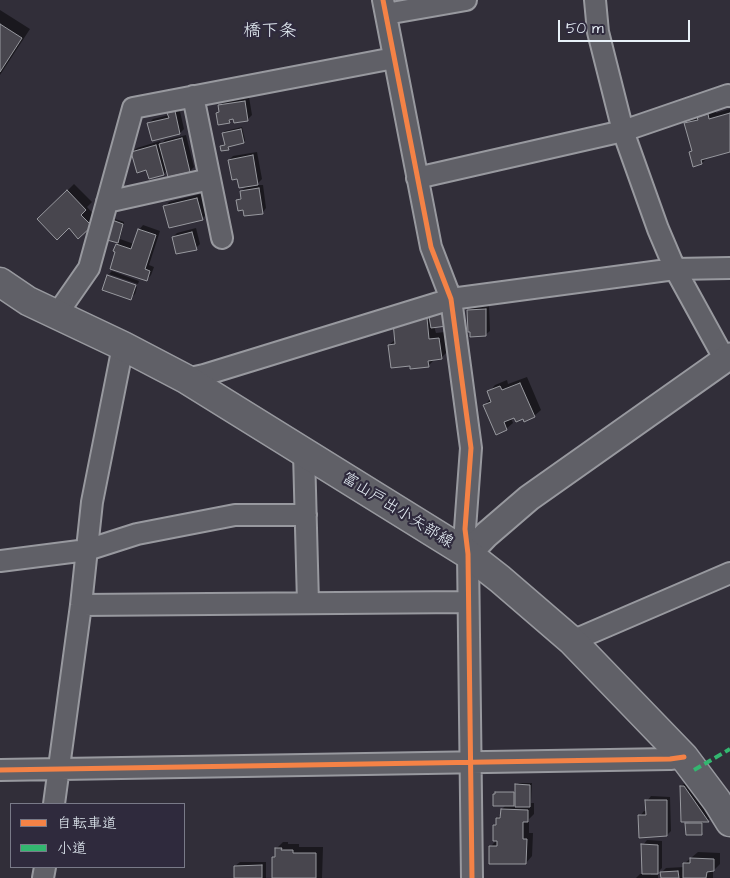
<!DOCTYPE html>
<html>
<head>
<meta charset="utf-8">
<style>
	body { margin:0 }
	#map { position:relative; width:730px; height:878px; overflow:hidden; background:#312e39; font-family:"Architects Daughter","Klee One",sans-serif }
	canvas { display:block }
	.legend { position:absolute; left:10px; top:803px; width:175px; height:65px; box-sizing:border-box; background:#2f2a3d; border:1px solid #797a88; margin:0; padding:6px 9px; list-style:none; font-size:15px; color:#e8f1f8 }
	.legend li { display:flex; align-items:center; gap:10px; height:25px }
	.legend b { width:25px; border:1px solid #797a88 }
	.scale { position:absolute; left:558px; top:20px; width:132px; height:22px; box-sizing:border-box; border:2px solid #e8f1f8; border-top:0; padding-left:6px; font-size:15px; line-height:18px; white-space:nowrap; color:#e8f1f8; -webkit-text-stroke:4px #2f2a3d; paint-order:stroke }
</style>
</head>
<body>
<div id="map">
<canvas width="730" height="878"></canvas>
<ul class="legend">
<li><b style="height:6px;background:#f48246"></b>自転車道</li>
<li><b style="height:6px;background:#33b770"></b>小道</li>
</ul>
<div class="scale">50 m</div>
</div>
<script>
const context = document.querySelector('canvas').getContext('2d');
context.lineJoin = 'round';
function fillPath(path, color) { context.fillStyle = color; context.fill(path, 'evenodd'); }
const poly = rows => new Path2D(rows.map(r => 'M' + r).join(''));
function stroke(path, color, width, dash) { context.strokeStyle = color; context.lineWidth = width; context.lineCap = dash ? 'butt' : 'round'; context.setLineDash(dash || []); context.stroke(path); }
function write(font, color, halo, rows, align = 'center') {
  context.font = font + ' "Architects Daughter","Klee One",sans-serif'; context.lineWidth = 4.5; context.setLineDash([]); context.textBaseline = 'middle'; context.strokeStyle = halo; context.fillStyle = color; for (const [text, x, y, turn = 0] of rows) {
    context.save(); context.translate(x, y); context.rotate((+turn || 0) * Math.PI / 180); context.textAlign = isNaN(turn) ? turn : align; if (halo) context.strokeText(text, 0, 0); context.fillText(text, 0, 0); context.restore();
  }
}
fillPath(poly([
	[0,10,30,29,0,75],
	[249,97,252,115,248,119,234,117,229,122,217,113,220,110,220,106,224,101],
	[179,107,184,129,180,133,149,123,153,119,169,115,169,113,173,109],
	[714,108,716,113,730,109,730,151,708,157,702,163,694,165,690,152,693,150,686,124,693,117],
	[242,127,245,140,244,142,230,145,228,148,221,146,226,144,223,133,225,131],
	[186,135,194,167,190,171,167,170,164,174,150,178,147,169,132,152,137,148,160,141,161,144,165,140],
	[257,152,262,179,256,185,263,185,266,208,262,213,244,209,237,201,242,196,241,191,247,186,238,178,229,160,233,156],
	[74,184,92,202,87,207,97,218,78,237,69,227,39,219],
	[201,194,207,214,202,219,165,207,169,202],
	[115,219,124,222,120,239,134,244,139,230,143,225,160,231,149,265,154,267,151,275,147,280,117,251,117,244,119,242,108,239],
	[196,228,200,244,196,248,173,237,177,233],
	[112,271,139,281,138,284,109,274],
	[108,275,137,287,135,294,130,298,103,289],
	[473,306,489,306,490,331,485,335,469,310],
	[430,313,436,333,445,332,448,351,441,358,435,359,428,366,411,364,389,345,396,339,394,323],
	[527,377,541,410,534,416,515,416,511,418,513,423,506,429,485,405,491,398,489,392,495,385,507,380,508,384],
	[686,782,712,817,708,820,703,821,703,832,701,834,687,824,690,821,681,786],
	[519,783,532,783,531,803,534,803,534,814,529,819,529,833,533,833,532,856,526,863,491,846,497,840,494,826,497,823,497,818,502,814,502,809,506,805,496,793,520,794,520,791,498,791,517,791,517,785],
	[651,796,670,797,671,831,667,835,640,816,644,811,647,811,647,801],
	[647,840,662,841,662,868,658,872,651,873,651,875,658,875,658,878,636,878,640,874,644,874,643,845],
	[283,842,288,842,288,844,299,844,299,847,323,847,322,878,279,878,274,857,276,855,276,849],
	[698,852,720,853,720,864,713,871,713,878,662,878,662,872,666,868,685,867,685,863],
	[240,862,266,862,266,878,236,878,235,866]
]), '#0007');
const building = poly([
	[0,24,22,38,0,72,0,24],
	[245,101,248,121,234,123,233,119,229,120,230,123,218,125,216,113,219,112,218,105,245,101],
	[175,111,180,134,152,141,147,123,169,118,167,113,175,111],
	[730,113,730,152,701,160,702,164,693,167,689,152,692,151,684,123,698,120,697,117,708,114,709,119,730,113],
	[241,129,244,143,228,147,229,150,221,151,220,146,225,145,222,133,241,129],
	[182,138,190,172,168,177,159,144,182,138],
	[156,145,164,175,149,179,146,170,137,173,131,152,156,145],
	[253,155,258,185,239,188,237,179,232,180,228,160,253,155],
	[259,188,263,214,244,216,243,210,238,211,236,200,241,199,240,191,259,188],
	[67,190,86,210,81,215,92,226,78,239,69,228,57,240,37,219,67,190],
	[197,198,203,220,169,228,163,206,197,198],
	[112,220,123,224,118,243,107,240,112,220],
	[138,229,156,235,145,269,150,271,147,281,110,269,115,252,113,251,116,244,131,249,138,229],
	[192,232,197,250,176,254,172,237,192,232],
	[107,275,136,285,131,300,102,290,107,275],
	[445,308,447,326,431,328,428,311,445,308],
	[486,309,486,336,470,337,470,332,468,332,467,310,486,309],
	[427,318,429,339,439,338,442,359,428,361,429,367,410,369,410,366,391,368,388,345,395,344,393,322,427,318],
	[520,383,535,417,524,422,523,419,516,422,514,418,504,422,507,430,496,435,483,405,491,402,487,391,500,386,502,390,520,383],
	[515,784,530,785,530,807,515,807,515,784],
	[680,786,684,786,709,822,681,822,680,786],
	[495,792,514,792,514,806,493,806,493,794,495,794,495,792],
	[645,800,667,800,667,836,639,838,638,815,646,815,645,800],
	[501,809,528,810,528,822,523,822,523,839,527,839,526,864,489,864,489,846,497,846,497,841,493,841,493,825,496,825,496,818,500,818,501,809],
	[685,823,702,823,702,835,686,835,685,823],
	[641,844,658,845,658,874,642,874,641,844],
	[275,848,282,848,281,850,293,850,293,853,316,853,316,878,272,878,272,857,275,857,275,848],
	[690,858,714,859,714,871,707,872,706,878,683,878,683,863,690,863,690,858],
	[262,865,262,878,234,878,234,866,262,865],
	[678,871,679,878,661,878,660,872,678,871]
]);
fillPath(building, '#48464e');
stroke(building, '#98999f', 1);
const minor = poly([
	[383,0,431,247,451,299,471,448,465,529,468,554,472,878],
	[595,0,598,32,623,131,658,229,675,269,725,360],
	[386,14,466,0],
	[193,96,222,238],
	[417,178,623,131,728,95,730,96],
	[107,202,210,179],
	[57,314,89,268,133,108,394,58],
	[186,379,204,375,451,299,675,269,730,268],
	[304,453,308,603],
	[0,561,87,550,137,534,235,515,306,515],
	[81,605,468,602],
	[572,641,730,573],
	[0,770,670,759,684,757],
	[54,804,81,605,92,502,123,346],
	[43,878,45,867]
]);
const tertiary = poly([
	[468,554,486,535,529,498,730,356]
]);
const primary = poly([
	[0,282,28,301,123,346,186,379,468,554,500,579,572,641,684,757,717,801,730,822]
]);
stroke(minor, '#98999f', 24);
stroke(tertiary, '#98999f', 29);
stroke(primary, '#98999f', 31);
stroke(minor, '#606067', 20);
stroke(tertiary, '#606067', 25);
stroke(primary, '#606067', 28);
stroke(poly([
	[694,770,730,749]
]), '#33b770', 4, [8, 4]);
stroke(poly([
	[383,0,431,247,451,299,471,448,465,529,468,554,472,878],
	[0,770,670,759,684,757]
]), '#f48246', 5);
write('16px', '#e8f1f8', '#2f2a3d', [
	["富山戸出小矢部線",397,511,32]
]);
write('18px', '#e8f1f8', '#2f2a3d', [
	["橋下条",270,32]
]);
</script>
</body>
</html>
